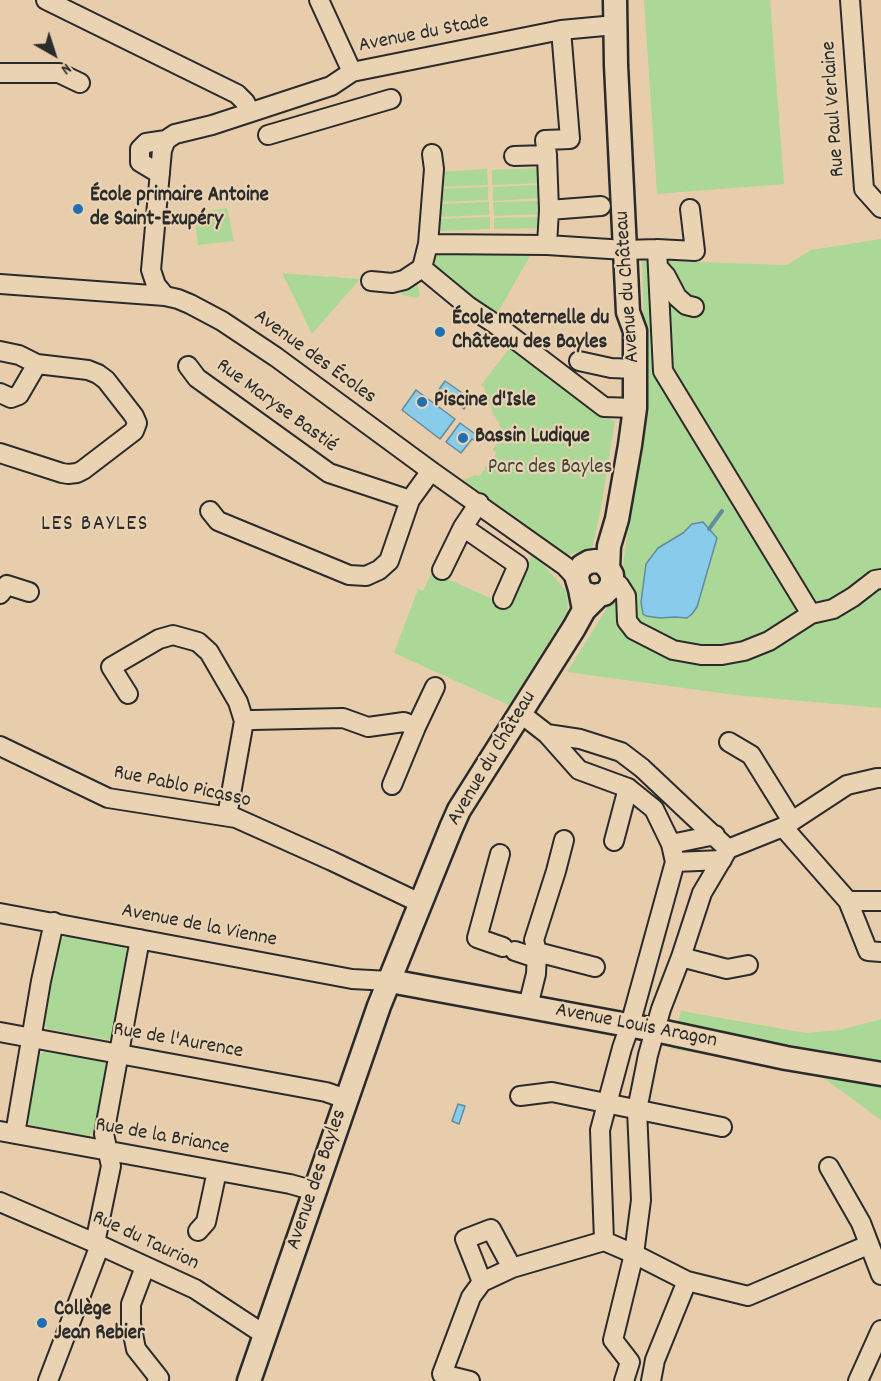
<!DOCTYPE html>
<html>
<head>
<meta charset="utf-8">
<style>
	body { margin:0 }
	#map { position:relative; width:881px; height:1381px; overflow:hidden; background:#e8cdad; font-family:Dekko,sans-serif }
	canvas { display:block }
	.north { position:absolute; left:24px; top:24px; width:60px; height:60px; -webkit-text-stroke:4px #e9d3b2; paint-order:stroke; rotate:141deg; font-size:16px; font-weight:700; line-height:24px; text-align:center; color:#2b2b2b }
	.north::after { content:''; display:block; margin:auto; width:21px; height:27px; background:#2b2b2b; clip-path:polygon(50% 0,100% 100%,50% 72%,0 100%) }
</style>
</head>
<body>
<div id="map">
<canvas width="881" height="1381"></canvas>
<div class="north">N</div>
</div>
<script>
const context = document.querySelector('canvas').getContext('2d');
context.lineJoin = 'round';
function fillPath(path, color) { context.fillStyle = color; context.fill(path, 'evenodd'); }
const poly = rows => new Path2D(rows.map(r => 'M' + r).join(''));
function stroke(path, color, width, dash) { context.strokeStyle = color; context.lineWidth = width; context.lineCap = dash ? 'butt' : 'round'; context.setLineDash(dash || []); context.stroke(path); }
function write(font, color, halo, rows, align = 'center') {
  context.font = font + ' Dekko,sans-serif'; context.lineWidth = 4.5; context.setLineDash([]); context.textBaseline = 'middle'; context.strokeStyle = halo; context.fillStyle = color; for (const [text, x, y, turn = 0] of rows) {
    context.save(); context.translate(x, y); context.rotate((+turn || 0) * Math.PI / 180); context.textAlign = isNaN(turn) ? turn : align; if (halo) context.strokeText(text, 0, 0); context.fillText(text, 0, 0); context.restore();
  }
}
fillPath(poly([
	[644,0,770,0,784,184,657,194],
	[539,168,540,183,492,185,492,170],
	[487,169,488,185,439,187,438,172],
	[539,185,540,198,493,201,493,187],
	[488,187,488,200,439,202,439,189],
	[540,201,540,214,494,216,493,202],
	[489,202,489,215,440,217,439,204],
	[227,208,234,241,198,245,194,214],
	[490,217,490,229,440,231,440,219],
	[541,217,541,228,494,229,494,218],
	[881,239,881,708,735,695,567,672,620,587,646,396,642,260,787,265,811,250],
	[533,251,494,319,435,268,435,261,438,252],
	[282,273,292,274,360,279,312,334],
	[413,283,415,283,418,286,420,295,417,298,402,295,400,290],
	[520,332,609,399,608,417,615,422,600,513,592,548,567,555,463,480,475,475,478,476,481,475,482,472,485,470,485,467,488,465,489,462,495,456,496,452,493,450,493,448,496,446,497,443,500,442,500,438,503,436,503,433,501,431,501,428,499,426,499,422,496,420,496,417,494,416,484,387,481,385,512,345],
	[533,552,567,592,568,611,509,705,394,653,418,589,423,591,432,572,506,605],
	[67,935,124,947,129,954,115,1036,109,1040,48,1029,42,1022,57,942],
	[681,1011,806,1033,840,1030,881,1019,881,1120,814,1071,671,1049],
	[45,1051,103,1061,109,1068,97,1130,89,1136,30,1125,24,1117,36,1057]
]), '#abd897');
const water = poly([
	[445,381,471,399,464,409,438,391,445,381],
	[416,390,455,419,440,439,402,410,416,390],
	[460,423,478,436,475,441,472,439,461,453,446,442,460,423],
	[703,522,717,538,697,607,692,614,687,618,675,617,660,618,646,616,643,614,641,602,646,564,658,548,683,533,692,524,703,522],
	[458,1104,465,1106,459,1124,452,1121,458,1104]
]);
fillPath(water, '#88cbea');
stroke(water, '#638b9e', 1.5);
stroke(poly([
	[709,529,722,511]
]), '#638b9e', 4);
const minor = poly([
	[46,0,237,94,245,102,250,112],
	[319,0,352,72],
	[850,0,864,189,881,208],
	[0,73,59,73,80,83],
	[268,135,391,99],
	[547,155,545,140,570,139,561,30],
	[514,156,547,155,549,210,547,245],
	[160,174,140,162,140,149,146,143,166,140],
	[549,210,601,206],
	[428,244,547,245,625,250,657,249,695,251,690,209],
	[658,267,666,276,677,297,686,305,694,307],
	[422,268,468,306,495,324,604,407,635,408],
	[371,281,392,283,404,280,422,268,428,244,434,169,432,154],
	[0,284,165,296,178,299,190,304,222,321,276,357,431,471,565,566,577,579],
	[165,296,156,285,151,270,162,150,166,140,175,134,212,125,331,86,352,72,561,30,615,25],
	[0,351,19,355,37,364,19,395,11,398,0,393],
	[579,361,611,368,635,369],
	[188,366,197,378,329,473,410,500],
	[0,453,62,473,68,474,77,473,83,470,134,431,137,423,134,416,106,380,98,374,88,370,37,364],
	[210,511,218,521,349,575,366,576,379,570,389,561,410,500,431,471],
	[463,527,518,565,503,599],
	[442,570,463,527,479,503],
	[612,583,619,585,626,596,627,621,634,630,673,650,701,655,722,655,744,651,769,641,811,614,663,371,657,249],
	[0,594,7,585,29,592],
	[811,614,833,609,853,597,875,580,881,579],
	[128,694,111,667,159,639,173,635,198,642,209,652,238,702,244,721,227,816],
	[520,713,547,734],
	[244,721,253,720,343,718,368,727,404,722,416,727,392,785],
	[416,727,435,687],
	[729,742,751,755,792,821],
	[0,746,108,798,236,818,332,861,420,903],
	[783,827,848,901,868,951,881,952],
	[614,841,628,788],
	[671,844,715,835],
	[728,849,783,827,847,785,877,778,881,778],
	[500,854,477,938,503,947],
	[675,862,722,860],
	[848,901,881,901],
	[0,913,352,979,390,981],
	[515,951,536,958],
	[537,952,595,967],
	[681,957,727,969,748,965],
	[528,1006,536,974,537,952,534,940,556,871,564,840],
	[0,1032,326,1092,346,1099],
	[520,1096,552,1092,722,1127],
	[0,1131,290,1184,315,1191],
	[15,1134,41,981,54,922],
	[829,1167,861,1223,881,1275],
	[0,1202,95,1243,195,1289,265,1335],
	[198,1231,206,1222,217,1171],
	[95,1243,111,1166,104,1134,140,939],
	[145,1267,131,1304,131,1324,136,1349,159,1378,157,1381],
	[687,1281,748,1296,868,1245],
	[482,1282,465,1239,491,1229,512,1268],
	[48,1381,100,1245],
	[470,1381,442,1374,471,1297,482,1282,512,1268,604,1241],
	[624,1381,630,1362,613,1340,634,1254,604,1241,600,1130,622,1048,630,1025,675,862,671,844,654,809,628,788,579,770,547,734,580,739,621,752,642,768,728,849,702,893,681,957,661,1009,648,1055,637,1110,641,1200,634,1254,687,1281,655,1360,651,1381],
	[858,1381,881,1330]
]);
const major = poly([
	[608,568,609,546,617,519,630,445,635,408,635,331,628,312,616,65,615,0],
	[580,589,584,593,593,596,604,594,609,589,612,583,612,575,608,568,603,563,596,561,589,562,582,566,578,572,577,579,580,589,584,610],
	[390,981,660,1031,786,1058,881,1074],
	[249,1381,379,1006,451,828,459,810,574,628,584,610,598,596]
]);
stroke(minor, '#2b2b2b', 22);
stroke(major, '#2b2b2b', 27);
stroke(minor, '#e9d3b2', 18);
stroke(major, '#e9d3b2', 22);
for (const [x, y, r, color] of [
	[78,209,6,"#1f6fb2"],
	[440,332,6,"#1f6fb2"],
	[422,402,6,"#1f6fb2"],
	[463,438,6,"#1f6fb2"],
	[42,1323,6,"#1f6fb2"]
]) { const dot = new Path2D(); dot.arc(x, y, r, 0, 2 * Math.PI); context.fillStyle = color; context.fill(dot); stroke(dot, '#e9d3b2', 2); }
write('21px', '#2b2b2b', '#e9d3b2', [
	["Avenue du Stade",424,35,-11],
	["Rue Paul Verlaine",835,109,-94],
	["Avenue du Château",629,287,-94],
	["Avenue des Écoles",314,358,36],
	["Rue Maryse Bastié",276,407,36],
	["Avenue du Château",493,759,-59],
	["Rue Pablo Picasso",182,788,12],
	["Avenue de la Vienne",199,927,11],
	["Avenue Louis Aragon",636,1027,11],
	["Rue de l'Aurence",178,1042,10],
	["Rue de la Briance",162,1138,10],
	["Avenue des Bayles",318,1180,-71],
	["Rue du Taurion",145,1242,25]
]);
write('bold 21px', '#2b2b2b', '#e9d3b2', [
	["École primaire Antoine",90,197],
	["de Saint-Exupéry",90,221],
	["École maternelle du",452,320],
	["Château des Bayles",452,344],
	["Piscine d'Isle",434,402],
	["Bassin Ludique",475,438],
	["Collège",54,1311],
	["Jean Rebier",54,1335]
], 'left');
write('21px', '#3e453b', '#e9d3b2', [
	["Parc des Bayles",550,469]
]);
context.letterSpacing = '1.5px';
write('22px', '#2b2b2b', '#e9d3b2', [
	["LES BAYLES",95,526]
]);
context.letterSpacing = '0px';
</script>
</body>
</html>
